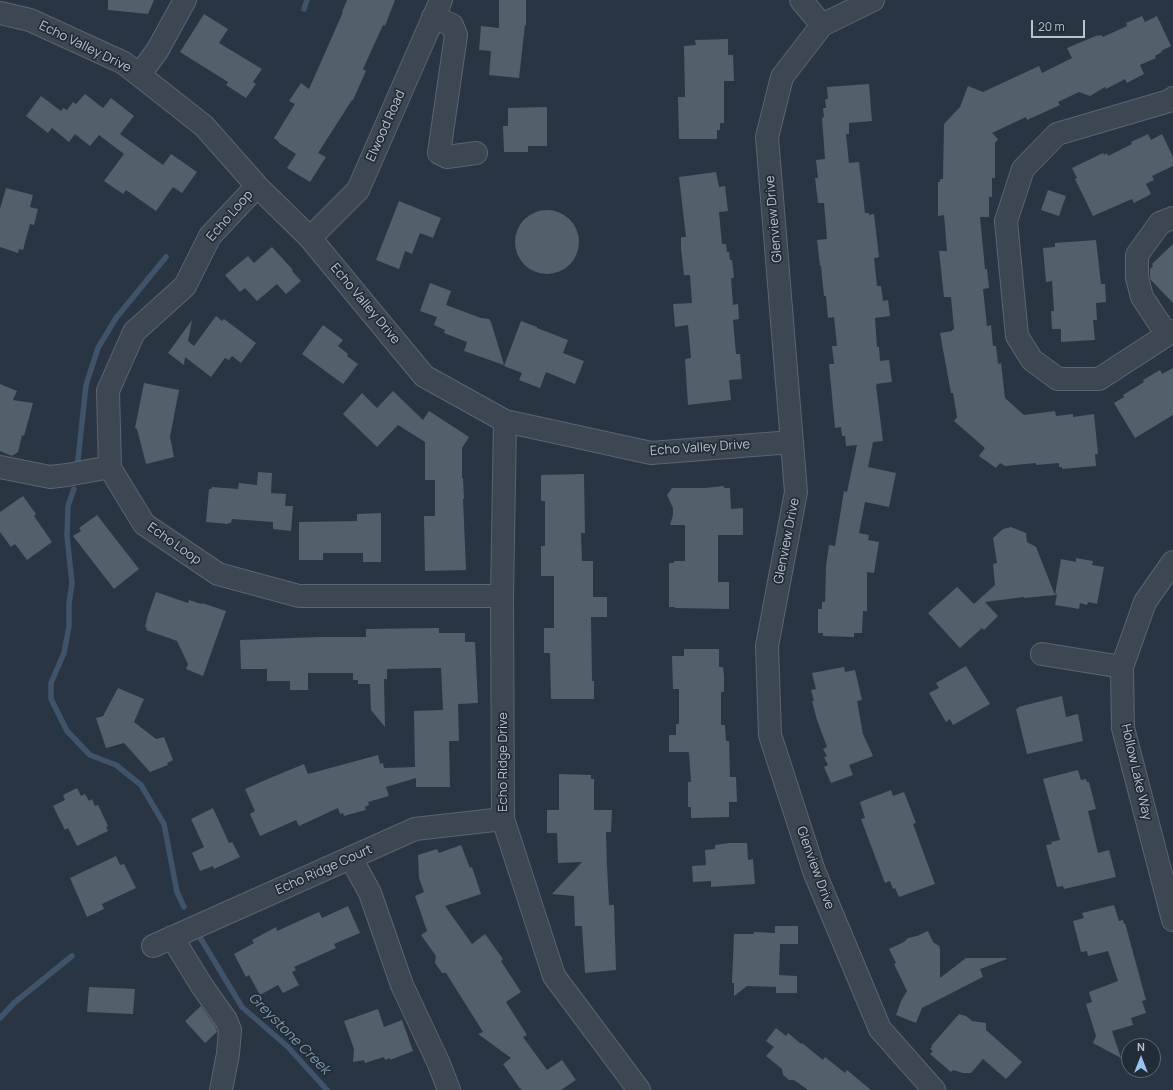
<!DOCTYPE html>
<html>
<head>
<meta charset="utf-8">
<style>
	body { margin:0 }
	#map { position:relative; width:1173px; height:1090px; overflow:hidden; background:#293542; font-family:Manrope,sans-serif }
	canvas { display:block }
	.north { position:absolute; left:1121px; top:1038px; width:40px; height:40px; box-sizing:border-box; background:#222c37; border:1px solid #5f6872; border-radius:50%; rotate:0deg; font-size:11px; font-weight:700; line-height:16px; text-align:center; color:#bac2cb }
	.north::after { content:''; display:block; margin:auto; width:14px; height:18px; background:#99c2f2; clip-path:polygon(50% 0,100% 100%,50% 72%,0 100%) }
	.scale { position:absolute; left:1031px; top:20px; width:54px; height:18px; box-sizing:border-box; border:2px solid #bac2cb; border-top:0; padding-left:5px; font-size:12px; line-height:14px; white-space:nowrap; color:#bac2cb; -webkit-text-stroke:3px #222c37; paint-order:stroke }
</style>
</head>
<body>
<div id="map">
<canvas width="1173" height="1090"></canvas>
<div class="north">N</div>
<div class="scale">20 m</div>
</div>
<script>
const context = document.querySelector('canvas').getContext('2d');
context.lineJoin = 'round';
const poly = rows => new Path2D(rows.map(r => 'M' + r).join(''));
function stroke(path, color, width, dash) { context.strokeStyle = color; context.lineWidth = width; context.lineCap = dash ? 'butt' : 'round'; context.setLineDash(dash || []); context.stroke(path); }
function fillPath(path, color) { context.fillStyle = color; context.fill(path, 'evenodd'); }
function write(font, color, halo, rows, align = 'center') {
  context.font = font + ' Manrope,sans-serif'; context.lineWidth = 3.5; context.setLineDash([]); context.textBaseline = 'middle'; context.strokeStyle = halo; context.fillStyle = color; for (const [text, x, y, turn = 0] of rows) {
    context.save(); context.translate(x, y); context.rotate((+turn || 0) * Math.PI / 180); context.textAlign = isNaN(turn) ? turn : align; if (halo) context.strokeText(text, 0, 0); context.fillText(text, 0, 0); context.restore();
  }
}
stroke(poly([
	[304,9,307,0],
	[77,469,86,385,98,348,116,318,166,257],
	[74,489,68,506,67,536,72,583,69,604,69,626,64,653,51,683,51,699,67,731,90,755,116,765,141,785,164,824,177,892,184,907],
	[198,934,242,1007,288,1047,327,1090],
	[0,1018,14,1003,72,956]
]), '#405469', 5.5);
fillPath(poly([
	[108,0,154,0,148,14,108,10],
	[347,0,395,0,385,26,383,25,363,69,366,71,353,100,352,100,318,153,326,157,310,182,287,168,296,154,279,143,279,142,274,138,295,104,289,101,301,83,309,89,343,12,342,12],
	[499,0,526,0,526,25,525,25,519,78,489,75,491,51,479,50,481,26,499,28],
	[204,14,228,29,219,43,262,69,253,82,256,84,246,98,226,85,228,82,180,52],
	[1142,16,1145,22,1157,16,1171,46,1161,51,1162,52,1155,56,1156,58,1140,65,1144,74,1127,83,1125,79,1106,89,1105,87,1090,96,1079,92,1058,102,1060,105,1027,120,1026,117,992,133,998,139,995,143,995,178,992,178,992,197,989,197,989,217,980,217,985,269,987,269,989,288,983,289,987,326,991,325,993,346,996,346,998,364,1001,363,1005,398,1024,415,1055,411,1056,416,1073,414,1073,417,1094,414,1098,454,1095,454,1096,466,1062,469,1062,467,1059,467,1059,463,1036,465,1036,463,1005,466,1000,463,996,468,979,456,985,448,954,421,957,417,953,393,951,393,940,333,952,331,952,330,954,329,951,297,944,297,939,251,947,251,944,215,938,216,938,182,940,182,940,179,943,179,944,124,960,107,968,86,983,92,1039,66,1042,73,1072,58,1067,48,1098,35,1098,36,1101,35,1103,37,1127,26,1126,23],
	[728,39,728,55,733,55,734,81,724,81,724,123,720,123,720,130,717,130,717,139,679,139,678,97,685,97,684,46,696,45,695,40],
	[869,84,872,121,849,123,849,134,846,134,849,163,859,162,865,213,869,213,869,215,874,214,879,257,874,258,877,286,881,286,883,301,888,300,890,316,875,318,877,347,879,347,880,361,889,360,892,382,876,384,877,386,876,386,883,441,873,442,868,467,896,473,889,507,865,502,859,533,869,535,868,540,879,542,874,573,867,572,867,611,863,611,862,633,854,633,854,637,823,636,823,633,818,633,818,609,822,609,822,602,825,602,826,566,829,545,835,546,844,491,847,492,857,445,846,446,845,436,842,436,841,427,835,428,829,364,834,364,832,346,837,346,834,317,828,318,826,296,824,296,821,266,820,266,817,240,827,239,824,203,818,203,815,178,818,178,816,160,825,159,822,118,824,117,823,108,826,108,825,99,828,99,827,87],
	[85,94,103,108,111,98,134,116,120,134,163,165,171,154,197,172,182,193,173,187,156,211,126,190,123,194,104,181,124,154,99,135,90,146,75,134,69,142,52,128,48,133,26,116,41,96,61,111,63,108,67,110,73,102,76,104],
	[547,107,547,146,528,146,528,152,504,152,503,126,508,126,508,108],
	[1148,134,1151,140,1162,134,1173,157,1173,166,1152,176,1154,180,1146,184,1151,194,1134,203,1132,199,1093,216,1075,179,1077,178,1072,168,1103,153,1104,155,1107,153,1108,156,1132,144,1131,142],
	[716,172,719,187,725,186,728,211,719,212,722,244,726,244,727,252,729,252,730,260,732,260,734,278,731,278,733,305,738,304,739,319,733,320,736,354,740,354,742,379,729,380,731,400,688,405,685,359,691,358,688,325,675,327,673,304,692,303,690,275,684,275,681,249,681,237,686,237,679,177],
	[6,188,33,195,30,207,38,209,34,225,30,224,23,250,19,249,18,253,0,247,0,209],
	[1048,190,1066,196,1059,216,1041,210],
	[399,201,441,218,433,238,420,233,412,254,405,251,399,269,376,260],
	'515 242a32 32 0 1 1 64 0a32 32 0 1 1-64 0Z',
	[1096,240,1101,284,1105,284,1106,302,1096,303,1097,320,1093,320,1095,340,1061,342,1061,329,1052,329,1051,311,1054,311,1052,281,1046,282,1043,248,1055,247,1055,243],
	[1173,244,1173,303,1150,279,1150,269,1153,266,1152,264],
	[272,247,293,270,292,271,301,281,286,294,277,284,257,301,245,288,240,292,225,275,248,256,254,263],
	[430,283,451,291,446,305,481,318,489,319,491,322,504,365,464,351,467,342,444,333,445,330,434,325,437,317,420,311],
	[216,316,222,321,224,319,256,343,241,363,232,356,229,360,225,358,211,377,185,357,184,365,168,353,192,320,188,341,194,346],
	[521,321,537,327,537,328,568,340,563,353,584,361,575,384,546,372,540,388,519,380,522,373,504,366],
	[323,325,343,340,338,346,348,354,347,356,358,364,343,384,302,354],
	[1173,368,1173,415,1135,438,1114,403,1124,397,1123,395,1144,382,1143,380,1160,370,1162,374],
	[144,383,179,390,170,437,174,457,146,464,137,429,135,428],
	[0,384,17,391,13,400,33,403,24,436,22,435,18,452,12,456,0,451],
	[393,391,423,420,429,411,469,437,462,448,462,478,463,478,464,499,463,499,466,570,425,571,424,516,435,516,435,480,425,480,425,442,398,425,377,447,343,414,362,393,377,408],
	[258,472,272,473,271,493,286,494,285,506,293,506,291,531,273,529,273,522,232,519,231,523,228,523,228,524,206,522,209,489,211,489,212,487,238,489,239,483,257,485],
	[584,474,585,533,581,533,582,561,593,561,593,597,607,597,607,617,591,617,592,681,594,681,594,699,551,699,550,653,544,653,544,628,554,628,554,576,541,576,541,546,545,546,545,501,541,501,541,475],
	[724,486,724,488,730,488,731,509,743,508,743,535,718,535,718,582,729,582,729,609,675,608,675,607,669,607,669,563,674,563,674,561,685,561,685,525,670,525,673,515,673,508,667,495,672,488,705,488],
	[23,496,36,514,34,516,52,542,27,560,15,544,11,547,0,532,0,512],
	[381,513,381,562,363,562,363,553,323,553,323,560,299,560,299,522,357,521,357,514],
	[97,515,139,569,114,589,73,536,81,531,79,528],
	[1011,527,1026,533,1027,542,1036,547,1055,595,1024,598,1024,597,985,602,998,616,984,630,982,628,960,648,928,613,957,587,974,604,995,585,993,564,997,563,993,538,1003,529],
	[1076,558,1093,561,1092,565,1104,567,1097,604,1088,602,1087,605,1080,603,1079,609,1055,605,1057,594,1055,595,1061,559,1076,562],
	[156,592,188,603,189,600,201,604,202,603,226,611,203,676,186,669,188,664,177,641,146,630,147,628,145,627,148,615],
	[439,628,439,633,465,633,465,642,475,642,478,703,458,704,459,741,449,741,450,787,416,787,416,778,386,787,389,796,368,802,369,805,365,807,366,810,344,816,343,813,340,814,338,808,299,826,296,820,260,836,250,814,255,811,245,789,270,778,304,764,308,774,378,755,380,764,383,763,384,768,415,767,414,711,443,710,441,668,387,669,387,679,384,679,385,727,371,710,370,684,358,684,358,680,353,680,353,673,308,673,308,690,290,690,290,681,267,681,267,669,241,669,240,640,319,637,366,637,366,629],
	[684,649,719,649,719,667,723,667,724,676,724,692,721,692,721,725,725,725,726,741,729,741,730,777,736,777,737,802,729,802,729,817,691,818,691,807,688,807,688,782,691,782,689,753,688,752,669,752,669,735,676,735,676,724,679,724,679,689,673,689,672,656,684,656],
	[966,666,990,704,953,725,950,719,946,722,929,693,939,688,936,683],
	[844,667,845,672,855,670,862,700,857,701,863,734,873,756,849,765,853,775,831,783,824,767,828,765,824,757,827,756,823,749,827,747,817,720,812,701,814,701,811,690,816,689,812,673],
	[118,688,144,699,134,722,156,739,164,737,173,760,167,763,168,765,150,772,124,743,106,748,96,718,103,716],
	[1062,696,1066,717,1078,714,1083,741,1027,754,1016,709,1019,708,1018,707],
	[1078,770,1081,780,1086,779,1087,782,1089,782,1096,809,1088,811,1098,853,1109,850,1116,877,1064,889,1063,886,1057,887,1046,845,1052,844,1051,842,1060,840,1043,779],
	[559,774,591,775,591,779,594,779,594,810,612,810,611,832,606,832,607,866,609,905,614,905,616,970,585,973,582,926,575,926,574,896,552,894,582,862,558,863,557,833,547,833,547,810,559,810],
	[77,788,81,796,85,794,89,801,92,799,95,806,98,805,108,826,106,827,108,831,77,846,68,828,65,830,53,806,65,800,63,795],
	[891,790,893,796,904,792,916,823,913,824,935,884,899,897,895,888,893,889,890,881,885,883,861,819,865,818,860,802],
	[213,808,229,843,232,842,240,857,214,869,213,866,200,871,192,853,204,847,191,819],
	[729,843,747,843,748,860,753,859,755,884,711,887,711,881,693,882,692,866,706,865,705,850,715,849,715,845],
	[461,845,470,868,472,867,481,894,445,906,472,944,485,934,503,959,501,961,521,992,506,1002,527,1035,523,1037,547,1070,562,1060,576,1080,561,1090,522,1090,519,1087,503,1064,511,1058,478,1034,483,1032,446,973,442,973,435,963,436,956,421,935,427,931,415,896,424,892,419,878,418,855,437,849,439,853],
	[116,856,120,865,124,864,136,888,102,904,104,909,87,917,70,878],
	[1114,905,1119,921,1123,920,1124,924,1125,923,1146,1000,1142,1001,1146,1013,1131,1018,1133,1025,1112,1031,1121,1058,1093,1043,1096,1036,1086,1004,1092,1002,1089,992,1118,981,1108,951,1088,956,1087,951,1081,952,1073,921,1084,918,1082,913],
	[348,906,360,933,334,944,336,948,294,967,296,970,292,972,299,985,283,993,278,985,260,995,249,975,246,977,234,954,254,943,252,940,276,927,277,931,319,912,322,918],
	[775,926,798,926,798,944,780,944,779,975,797,976,797,993,776,993,776,987,747,986,734,996,734,983,732,983,734,934,754,934,754,932,775,933],
	[928,931,933,942,939,946,940,949,940,978,966,958,1006,958,1007,959,980,969,983,977,922,1008,916,1023,896,1015,901,1001,907,991,894,964,896,963,889,949,904,942,908,938,917,936],
	[89,987,135,989,133,1014,87,1012],
	[201,1006,215,1026,217,1032,205,1043,185,1021],
	[378,1009,384,1027,402,1020,413,1051,390,1060,390,1058,385,1060,384,1057,365,1063,364,1060,353,1062,354,1049,344,1021],
	[959,1014,966,1016,972,1021,986,1023,986,1030,1022,1062,1006,1079,983,1059,971,1073,963,1073,953,1070,951,1072,930,1054,933,1051,930,1049,932,1047,931,1046],
	[776,1028,786,1036,788,1033,801,1044,802,1043,823,1060,825,1057,845,1073,847,1070,871,1090,808,1090,794,1080,789,1080,783,1075,782,1069,766,1056,774,1047,766,1041]
]), '#52606c');
const minor = poly([
	[801,0,822,25],
	[873,0,822,25,782,77,767,137,796,492,767,646,770,735,814,871,880,1029,934,1090],
	[0,13,30,20,124,63,204,126,257,186,310,238,424,376,505,421,651,453,792,442],
	[433,17,452,25,456,35,439,153,447,157,476,153],
	[140,74,157,51,185,0],
	[1173,98,1169,101,1057,134,1023,169,1006,221,1017,336,1032,360,1058,379,1099,379,1173,331],
	[257,186,210,236,185,286,134,332,108,391,110,468,144,524,218,574,299,596,502,596],
	[310,238,358,190,441,0],
	[1167,335,1142,297,1137,278,1137,255,1160,223,1173,218],
	[505,421,502,596,503,819,554,976,639,1090],
	[0,467,50,477,67,475,110,467],
	[1173,562,1145,602,1122,667,1123,728,1173,920],
	[1042,654,1122,667],
	[351,858,370,893,402,985,439,1064,449,1090],
	[172,937,202,986,226,1020,230,1030,228,1054,221,1090],
	[153,946,415,829,503,819]
]);
stroke(minor, '#5b656f', 24);
stroke(minor, '#3d4751', 22);
write('13px', '#bac2cb', '#222c37', [
	["Echo Valley Drive",85,47,26],
	["Elwood Road",386,126,-66],
	["Echo Loop",230,216,-49],
	["Glenview Drive",774,219,-95],
	["Echo Valley Drive",365,304,50],
	["Echo Valley Drive",700,448,-4],
	["Glenview Drive",787,541,-79],
	["Echo Loop",174,544,35],
	["Echo Ridge Drive",503,762,-90],
	["Hollow Lake Way",1136,772,77],
	["Glenview Drive",815,868,70],
	["Echo Ridge Court",324,870,-24]
]);
write('italic 14px', '#7d95ab', '#222c37', [
	["Greystone Creek",289,1034,45]
]);
</script>
</body>
</html>
